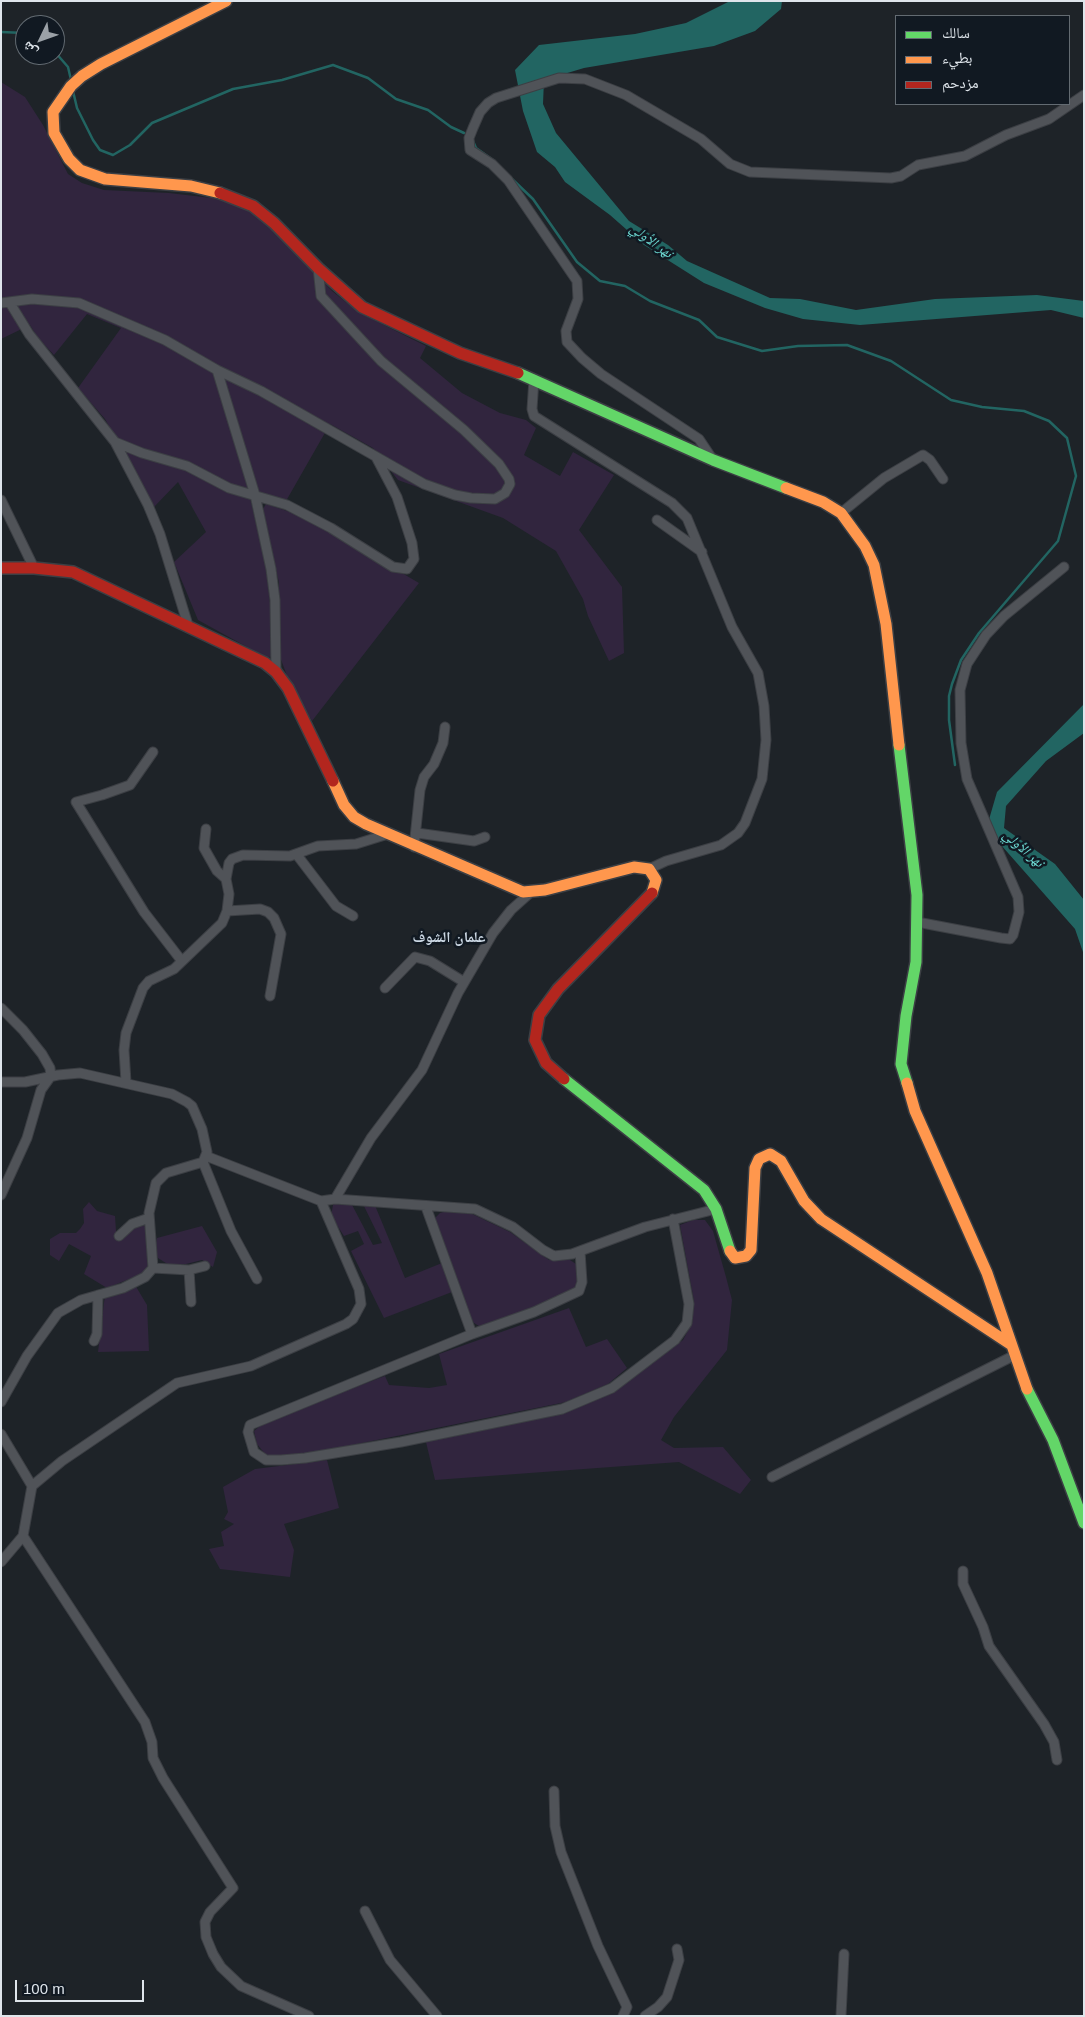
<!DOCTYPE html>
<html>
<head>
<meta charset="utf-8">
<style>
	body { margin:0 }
	#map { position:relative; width:1085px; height:2017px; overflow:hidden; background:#1e2328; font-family:Helvetica,"Noto Naskh Arabic",sans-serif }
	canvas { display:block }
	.frame { position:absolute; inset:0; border:2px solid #dfe5eb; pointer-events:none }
	.legend { position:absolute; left:895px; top:15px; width:175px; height:90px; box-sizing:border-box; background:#111922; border:1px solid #636b72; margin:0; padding:6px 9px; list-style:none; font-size:15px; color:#dfe5eb }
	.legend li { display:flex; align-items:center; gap:10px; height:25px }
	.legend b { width:25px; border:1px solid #636b72 }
	.north { position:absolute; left:15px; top:15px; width:50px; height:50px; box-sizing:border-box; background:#111922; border:1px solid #636b72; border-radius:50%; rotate:228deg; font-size:14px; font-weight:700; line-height:20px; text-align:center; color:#dfe5eb }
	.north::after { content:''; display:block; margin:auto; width:18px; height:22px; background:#9ba1a7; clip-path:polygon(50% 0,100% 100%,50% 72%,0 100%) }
	.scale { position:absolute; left:15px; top:1980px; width:129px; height:22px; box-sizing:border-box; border:2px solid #dfe5eb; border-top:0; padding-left:6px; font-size:15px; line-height:18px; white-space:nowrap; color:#dfe5eb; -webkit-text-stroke:4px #111922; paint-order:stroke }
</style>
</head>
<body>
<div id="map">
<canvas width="1085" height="2017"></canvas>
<div class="frame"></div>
<ul class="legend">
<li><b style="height:6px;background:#63d668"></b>سالك</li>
<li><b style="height:6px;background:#ff974d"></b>بطيء</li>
<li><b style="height:6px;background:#b3261e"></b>مزدحم</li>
</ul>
<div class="north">ش</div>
<div class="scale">100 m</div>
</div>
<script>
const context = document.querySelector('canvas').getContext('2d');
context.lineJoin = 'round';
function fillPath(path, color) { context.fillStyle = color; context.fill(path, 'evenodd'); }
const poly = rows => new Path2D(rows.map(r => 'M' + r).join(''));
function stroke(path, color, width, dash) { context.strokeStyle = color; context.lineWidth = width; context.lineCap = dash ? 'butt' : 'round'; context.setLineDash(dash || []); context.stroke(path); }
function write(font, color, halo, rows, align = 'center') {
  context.font = font + ' Helvetica,"Noto Naskh Arabic",sans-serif'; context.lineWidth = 5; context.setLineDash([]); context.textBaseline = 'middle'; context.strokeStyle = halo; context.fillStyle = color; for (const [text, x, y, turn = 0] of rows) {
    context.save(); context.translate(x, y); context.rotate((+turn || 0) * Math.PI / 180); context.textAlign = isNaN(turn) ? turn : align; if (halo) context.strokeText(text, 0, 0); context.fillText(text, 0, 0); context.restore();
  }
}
fillPath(poly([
	[1,82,25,97,43,125,68,174,82,183,104,190,169,193,220,199,253,213,281,236,332,291,347,303,362,314,426,346,420,358,462,393,500,413,526,420,536,428,524,455,560,476,573,452,614,475,579,530,622,587,624,653,609,661,588,616,583,599,556,551,503,518,398,480,373,448,330,424,286,501,248,489,266,567,270,603,272,656,267,658,198,620,174,562,206,532,178,482,154,507,105,419,78,388,121,328,87,314,54,355,38,338,30,325,1,339],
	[266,504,308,518,419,583,312,721,290,684,279,654,279,583,263,509],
	[340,1200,350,1201,373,1245,382,1243,362,1202,374,1203,405,1278,442,1263,452,1292,384,1318,351,1251,364,1244,358,1231,344,1236,331,1216,333,1205],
	[89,1202,97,1211,115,1216,116,1231,123,1234,140,1224,146,1227,149,1265,144,1273,107,1288,84,1274,91,1256,69,1244,59,1261,50,1255,50,1239,60,1233,76,1233,80,1229,84,1223,83,1209],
	[447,1211,472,1214,510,1232,549,1260,570,1260,576,1264,578,1272,579,1282,574,1292,486,1325,479,1326,474,1323,463,1303,435,1218,440,1213],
	[693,1220,705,1220,713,1231,726,1277,732,1300,727,1350,674,1417,661,1440,674,1448,723,1447,751,1480,740,1494,679,1462,435,1480,426,1442,561,1414,614,1392,683,1340,692,1323,694,1301,680,1225],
	[202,1226,217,1252,213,1267,202,1260,186,1264,169,1265,158,1258,155,1248,157,1238],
	[135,1285,147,1305,149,1351,98,1352,105,1295],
	[569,1308,586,1347,607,1339,627,1368,608,1384,566,1402,312,1453,272,1456,265,1454,257,1444,254,1431,266,1421,385,1376,389,1385,429,1388,447,1385,439,1354],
	[327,1460,339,1508,284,1524,294,1550,290,1577,220,1569,209,1549,224,1546,221,1532,234,1524,224,1519,228,1512,223,1487,255,1469]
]), '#31253e');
fillPath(poly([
	[730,1,782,1,781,9,755,31,714,46,584,68,544,80,543,104,556,133,629,221,668,245,687,261,770,298,800,299,856,310,935,299,1037,295,1084,301,1084,318,1051,310,860,325,803,319,765,308,704,283,644,245,610,215,565,182,555,167,537,152,523,111,515,70,539,45,635,34,686,23],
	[1084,704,1084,733,1046,761,1006,806,1004,828,1055,864,1084,900,1084,955,1075,929,1001,845,988,823,997,792]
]), '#226562');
stroke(poly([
	[1,32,25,33],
	[55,52,68,67,71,80],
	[73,91,77,108,93,140,100,150,113,155,130,145,152,123,233,89,282,80,333,65,368,78,396,99,428,110,451,127,464,133],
	[473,141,476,148,493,160],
	[511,178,533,199,577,262,600,281,625,286,650,301,699,320,717,337,762,351,798,346,847,345,891,361,951,400,982,407,1024,411,1049,421,1067,438,1076,476,1058,541,979,633,961,660,952,684,949,696,949,720,955,765]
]), '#226562', 2.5);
const street = poly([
	[1,303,32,299,79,303,165,340,217,370,261,391,424,484,455,495,471,498,495,499,505,493,510,484,509,479,499,464,464,430,381,361,321,296,318,268],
	[10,303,29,334,115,442,148,505,160,534,188,625],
	[217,370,255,495,271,569,275,600,276,672],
	[534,379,532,409,534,416,672,503,687,518,732,627,758,673,764,706,766,740,762,779,745,823,738,833,721,845,666,861,649,869],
	[115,442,142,453,187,466,229,488,287,505,331,528,393,567,407,569,414,559,412,543,397,497,376,457],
	[713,460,699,439,601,374,582,358,567,342,566,331,578,299,577,281,508,180,492,164,470,150,469,138,473,128,480,112,488,103,496,98,559,78,585,79,626,95,701,139,730,164,750,172,891,178,901,176,918,165,965,156,1006,135,1049,119,1084,95],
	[1,500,34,568],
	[841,513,884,478,923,455,930,460,943,479],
	[657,520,702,552],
	[153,752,130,785,102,795,76,802,144,912,181,960],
	[206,829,204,848,217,871,226,879],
	[417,833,474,841,485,837],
	[414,847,420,790,424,777,434,764,443,743,445,727],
	[297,855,336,906,353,916],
	[227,911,260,909,268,912,274,918,281,934,270,996],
	[917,922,1001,938,1010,939,1013,935,1019,912,1018,897,967,779,961,743,960,690,967,664,986,635,1004,616,1064,567],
	[385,988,415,957,430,961,464,982],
	[1,1008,23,1030,42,1054,50,1068,51,1076,41,1090,27,1138,1,1195],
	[1,1082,25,1082,58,1075,80,1073,172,1094,187,1102,192,1106,202,1129,207,1152,203,1162,166,1173,156,1183,149,1213,153,1268,145,1277,123,1288,81,1300,58,1313,27,1356,1,1402],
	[126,1082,124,1050,126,1033,143,988,149,981,174,969,222,923,227,911,229,894,226,879,229,863,232,859,243,855,290,856,318,846,356,844,388,834],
	[206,1156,321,1201,335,1199,475,1209,513,1227,543,1250,554,1256,572,1254,645,1227,716,1209],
	[203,1162,231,1231,257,1279],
	[335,1199,371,1138,422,1070,458,993,493,933,511,910,530,893],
	[426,1207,472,1334,534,1312,579,1291,582,1282,580,1251],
	[119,1236,132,1224,149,1218],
	[153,1268,189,1270,205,1266],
	[189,1270,191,1302],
	[472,1334,250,1425,248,1432,254,1452,266,1460,281,1460,305,1458,401,1442,562,1409,612,1388,675,1340,687,1323,689,1304,673,1219],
	[94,1341,97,1334,98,1295],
	[1,1434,32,1486,23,1536,1,1562],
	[772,1477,1015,1355],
	[32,1486,62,1461,177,1383,251,1366,346,1324,353,1319,361,1304,359,1289,321,1201],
	[23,1536,145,1722,152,1742,153,1758,163,1778,233,1888,210,1912,205,1922,206,1937,213,1954,221,1967,241,1986,309,2016],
	[963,1571,963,1584,983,1627,989,1646,1044,1724,1054,1742,1057,1760],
	[554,1791,555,1826,561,1852,598,1946,627,2007,623,2016],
	[365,1911,390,1960,437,2016],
	[645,2016,658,2007,667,1997,679,1960,677,1949],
	[841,2016,844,1954]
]);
const fast = poly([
	[518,373,713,460,786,488],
	[899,745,917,895,916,962,906,1016,901,1064,907,1083],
	[564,1079,704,1190,716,1209,730,1251],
	[1027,1389,1053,1440,1084,1523]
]);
const slow = poly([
	[220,193,191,186,105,179,80,170,69,159,54,133,53,112,71,86,82,76,101,64,226,1],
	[786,488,823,502,841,513,865,546,874,565,886,624,899,745],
	[333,781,344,805,354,817,366,824,523,892,545,890,634,867,649,869,656,880,652,893],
	[907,1083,915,1111,987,1273,1027,1389],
	[730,1251,735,1258,746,1256,751,1250,755,1168,759,1159,770,1154,781,1161,804,1201,821,1219,1010,1344]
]);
const jam = poly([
	[220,193,253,206,274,223,318,268,362,307,460,353,518,373],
	[1,568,34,568,73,572,265,663,276,672,288,688,333,781],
	[564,1079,546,1063,535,1040,539,1015,558,989,652,893]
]);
stroke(street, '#3c3f44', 11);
stroke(fast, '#3c3f44', 14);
stroke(slow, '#3c3f44', 14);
stroke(jam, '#3c3f44', 14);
stroke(street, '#505358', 9);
stroke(fast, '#63d668', 11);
stroke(slow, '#ff974d', 11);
stroke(jam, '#b3261e', 11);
write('italic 14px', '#6ddbd4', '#111922', [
	["نهر الأولي",651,241,36],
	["نهر الأولي",1023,849,41]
]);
write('bold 15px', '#cad6e2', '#111922', [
	["علمان الشوف",449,938]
]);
</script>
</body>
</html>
